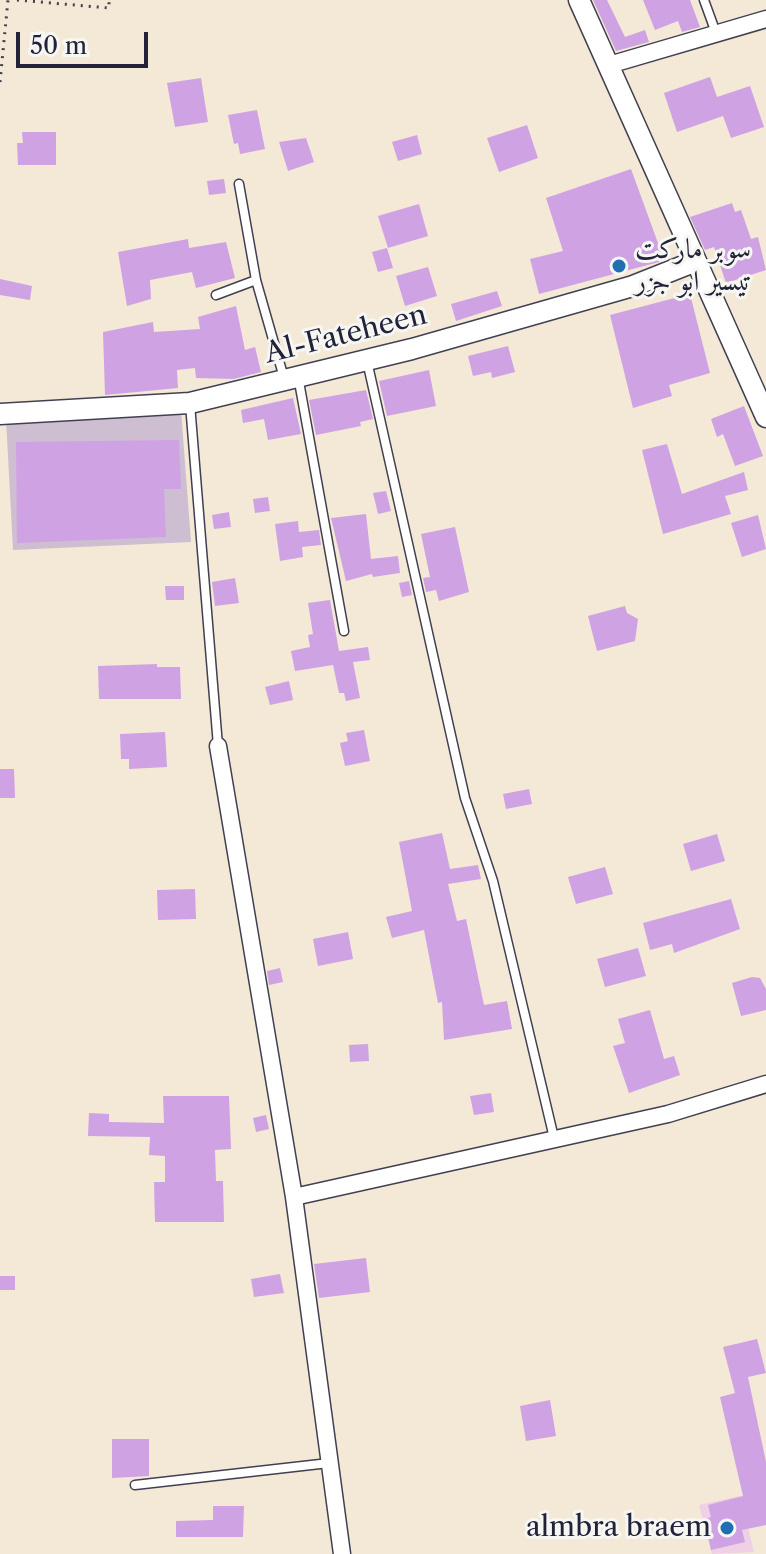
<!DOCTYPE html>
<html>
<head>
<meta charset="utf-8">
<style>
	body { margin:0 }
	#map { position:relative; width:766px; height:1554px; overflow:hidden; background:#f3e9d6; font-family:"Libre Caslon Text",serif }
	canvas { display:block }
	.scale { position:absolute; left:16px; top:32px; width:132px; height:36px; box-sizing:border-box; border:4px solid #22223b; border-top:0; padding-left:10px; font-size:24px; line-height:28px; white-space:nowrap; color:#22223b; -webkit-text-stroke:6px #f6f6f2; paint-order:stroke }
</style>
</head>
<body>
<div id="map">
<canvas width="766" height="1554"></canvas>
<div class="scale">50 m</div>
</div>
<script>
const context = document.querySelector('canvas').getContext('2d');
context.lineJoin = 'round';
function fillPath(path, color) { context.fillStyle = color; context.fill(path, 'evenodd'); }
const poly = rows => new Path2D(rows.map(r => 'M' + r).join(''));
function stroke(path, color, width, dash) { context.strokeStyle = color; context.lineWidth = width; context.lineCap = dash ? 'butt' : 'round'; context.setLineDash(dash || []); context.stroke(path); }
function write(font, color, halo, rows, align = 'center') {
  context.font = font + ' "Libre Caslon Text",Amiri,serif'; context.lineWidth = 6; context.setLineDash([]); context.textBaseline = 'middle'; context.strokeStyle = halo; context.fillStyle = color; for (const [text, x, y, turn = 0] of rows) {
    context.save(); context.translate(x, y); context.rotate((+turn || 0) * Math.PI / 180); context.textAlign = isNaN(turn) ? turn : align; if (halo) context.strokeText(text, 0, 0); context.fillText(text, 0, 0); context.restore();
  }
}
fillPath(poly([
	[740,1496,754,1552,712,1554,699,1505]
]), '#f0d0e5');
fillPath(poly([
	[181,410,191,542,13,550,6,419]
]), '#cebed2');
fillPath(poly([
	[593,0,607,0,625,37,645,30,649,42,616,51],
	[643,0,690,0,700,27,682,32,678,21,655,30],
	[710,77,717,97,750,86,764,127,731,138,723,116,677,132,664,93],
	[201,78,208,122,175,127,167,83],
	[257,110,265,149,240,154,238,143,234,144,228,115],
	[527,125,538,158,499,172,487,138],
	[22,132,56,132,56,165,18,165,17,143,23,143],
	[417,135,422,154,398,161,392,142],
	[306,138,314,162,288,171,279,142],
	[631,169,662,254,659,262,539,294,530,259,563,251,546,198],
	[224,179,226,193,209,195,207,181],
	[732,203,735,212,741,210,751,239,758,237,766,270,726,283,714,247,705,250,690,217],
	[419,204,428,236,388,248,378,216],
	[188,239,189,248,226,242,235,278,196,288,192,272,150,280,151,299,127,306,118,252],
	[387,248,393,268,378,272,372,252],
	[428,267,437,296,405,306,396,276],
	[0,279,32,286,30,300,0,295],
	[497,291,502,306,456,321,451,304],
	[690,294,710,373,669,385,672,396,633,408,610,315],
	[236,306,245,350,255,347,261,372,234,379,196,378,195,368,177,370,178,388,105,395,103,332,153,322,154,332,200,329,198,317],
	[508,346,515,372,492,378,491,372,473,376,468,356],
	[429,370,436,406,387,416,379,381],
	[366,390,373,419,360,422,361,426,316,435,309,400],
	[293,398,301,434,268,440,264,419,243,423,241,410],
	[744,406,763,456,735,466,723,434,717,437,711,419],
	[179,440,181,489,164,489,166,537,17,543,16,442],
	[667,444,682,494,744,472,748,490,725,496,731,514,663,534,642,450],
	[386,491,391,511,378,514,373,493],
	[268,497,270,511,255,513,253,499],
	[229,512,231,527,214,529,212,515],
	[366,514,371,559,398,556,400,573,373,577,372,574,346,581,331,518],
	[758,515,766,549,742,557,731,523],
	[298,521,299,532,319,530,321,545,302,547,303,557,280,561,275,524],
	[455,527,469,592,439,601,436,590,426,592,423,578,430,577,421,534],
	[235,578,239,603,215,606,212,582],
	[409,581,412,595,402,597,399,583],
	[165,586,184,586,184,600,166,600],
	[330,600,339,651,368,647,370,660,353,662,360,698,346,701,344,693,339,693,333,665,295,671,291,651,310,647,308,635,313,634,308,603],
	[625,606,627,613,638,619,635,641,597,651,588,616],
	[157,664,157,667,180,667,181,699,99,699,98,666],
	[289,681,293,700,270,705,265,687],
	[364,730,370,761,345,766,340,743,348,741,346,733],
	[165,732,167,767,129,769,129,759,121,759,120,734],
	[0,769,14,769,15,798,0,798],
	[529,789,532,804,506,809,503,794],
	[442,833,450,869,478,865,481,879,448,884,457,921,466,919,484,1005,507,1001,512,1029,444,1040,442,1002,438,1003,424,930,392,938,386,917,412,911,399,842],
	[717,834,725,861,691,871,683,844],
	[605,867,613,894,576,904,568,877],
	[195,889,196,919,158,920,157,890],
	[731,899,740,929,674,953,672,944,650,950,643,923],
	[348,932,353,959,318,966,313,939],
	[638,948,646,976,605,987,597,959],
	[280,968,283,982,269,985,267,971],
	[752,977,760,978,766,989,766,1010,741,1016,732,983],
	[650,1010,664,1059,674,1056,680,1075,629,1093,613,1046,625,1043,618,1019],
	[368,1044,369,1061,350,1062,349,1045],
	[491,1093,494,1112,474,1115,470,1096],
	[163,1096,229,1096,231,1149,215,1150,216,1181,223,1181,224,1222,155,1222,154,1182,165,1182,165,1156,149,1155,150,1137,88,1136,89,1113,109,1114,109,1122,164,1123],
	[266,1115,269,1129,256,1132,253,1118],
	[366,1258,370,1292,319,1298,314,1264],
	[280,1274,284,1293,254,1297,251,1279],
	[0,1276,15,1276,15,1290,0,1290],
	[757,1339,766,1373,748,1377,766,1462,766,1525,742,1530,745,1542,711,1550,704,1519,711,1517,708,1505,743,1496,720,1397,735,1393,723,1347],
	[550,1400,556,1436,526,1441,520,1406],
	[112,1439,149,1439,149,1476,112,1478],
	[213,1506,244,1506,243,1537,176,1537,176,1521,213,1520]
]), '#cfa2e4');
const service = poly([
	[704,0,716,33],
	[239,184,256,280,284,378],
	[216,295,256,280],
	[367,361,465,798,493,881,554,1138],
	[298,376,344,631],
	[190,404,218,746],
	[135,1485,329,1463]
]);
const minor = poly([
	[609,65,766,19],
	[218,746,294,1197,342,1554],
	[294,1197,668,1114,766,1084]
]);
const tertiary = poly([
	[579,0,766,417],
	[0,414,190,403,412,349,633,286,696,261]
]);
stroke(service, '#414052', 11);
stroke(minor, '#414052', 19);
stroke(tertiary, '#414052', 23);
stroke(poly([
	[17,0,109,8,109,0],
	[0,82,8,0]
]), '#414052', 3, [2, 6]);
stroke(service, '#fff', 8);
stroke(minor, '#fff', 16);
stroke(tertiary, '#fff', 20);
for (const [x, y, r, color] of [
	[619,266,8,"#1f6fb2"],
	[727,1528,8,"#1f6fb2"]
]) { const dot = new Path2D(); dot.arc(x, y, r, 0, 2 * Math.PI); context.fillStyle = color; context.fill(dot); stroke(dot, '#f6f6f2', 3); }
write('28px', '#22223b', '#f6f6f2', [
	["سوبر ماركت",635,250],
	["تيسير ابو جزر",635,282],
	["almbra braem",711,1528,"right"]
], 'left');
write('28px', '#22223b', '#f6f6f2', [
	["Al-Fateheen",346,335,-14]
]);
</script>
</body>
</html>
